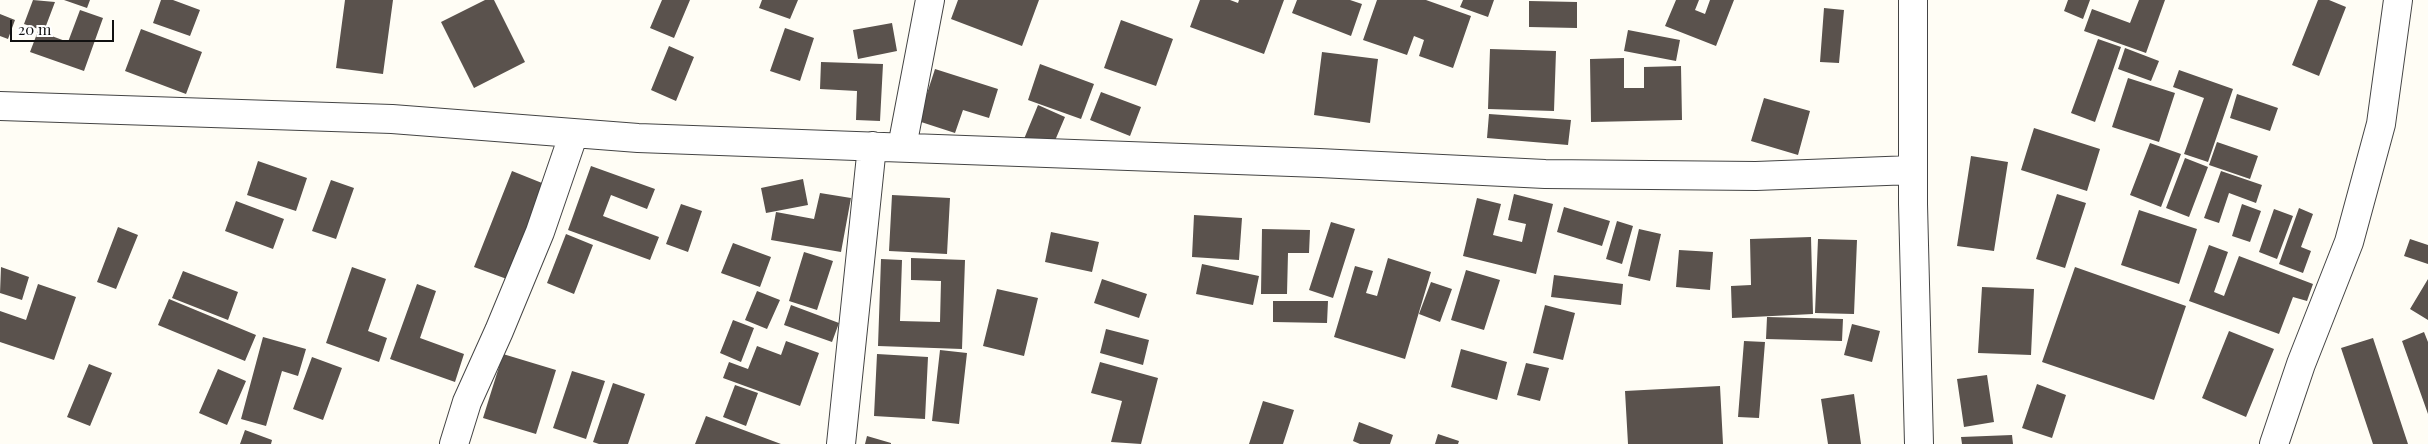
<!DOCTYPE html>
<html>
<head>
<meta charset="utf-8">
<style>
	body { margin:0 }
	#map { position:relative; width:2428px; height:444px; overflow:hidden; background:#fffdf5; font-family:"Playfair Display",serif }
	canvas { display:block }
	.scale { position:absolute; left:10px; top:20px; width:104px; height:22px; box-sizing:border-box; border:2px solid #111; border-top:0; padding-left:6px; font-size:15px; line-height:18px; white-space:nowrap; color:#111; -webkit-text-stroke:4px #fff; paint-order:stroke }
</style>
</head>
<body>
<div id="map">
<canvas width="2428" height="444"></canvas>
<div class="scale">20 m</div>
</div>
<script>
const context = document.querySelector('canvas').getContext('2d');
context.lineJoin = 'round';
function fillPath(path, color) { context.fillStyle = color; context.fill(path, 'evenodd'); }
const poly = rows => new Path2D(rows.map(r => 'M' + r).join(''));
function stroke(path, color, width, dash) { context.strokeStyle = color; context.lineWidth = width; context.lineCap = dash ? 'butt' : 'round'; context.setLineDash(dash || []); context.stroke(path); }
fillPath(poly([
	[33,0,55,2,44,31,24,24],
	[64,0,90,0,87,8],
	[161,0,173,0,200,10,190,36,153,23],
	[345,0,393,0,383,74,336,68],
	[485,0,494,0,525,62,474,88,441,22],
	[662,0,690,0,674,38,650,28],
	[762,0,798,0,790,19,759,8],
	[958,0,1039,0,1022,46,951,19],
	[1200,0,1230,0,1238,3,1239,0,1284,0,1264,54,1190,27],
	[1297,0,1350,0,1362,4,1351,36,1292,13],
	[1377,0,1426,0,1471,16,1453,68,1419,56,1424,40,1414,36,1407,55,1363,40],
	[1463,0,1494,0,1488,17,1460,7],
	[1676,0,1699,0,1695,10,1705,14,1710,0,1734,0,1716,46,1665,26],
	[2068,0,2090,0,2083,19,2064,11],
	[2139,0,2165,0,2146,53,2084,31,2092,9,2130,23],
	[2318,0,2329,0,2346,7,2319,76,2292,65],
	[1529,1,1577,2,1577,28,1529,27],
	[1824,8,1844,10,1839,63,1820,62],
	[80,10,103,18,84,71,30,52,38,31,68,42],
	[0,14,15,20,8,39,0,36],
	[1121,20,1173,39,1156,86,1104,68],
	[892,23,897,51,858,59,853,30],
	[785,28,814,38,800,81,770,71],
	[141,29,202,52,186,94,125,71],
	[1628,30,1680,40,1676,61,1624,51],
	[2098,39,2121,47,2095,122,2071,113],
	[669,46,694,57,676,101,651,90],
	[2125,48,2159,61,2151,81,2118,69],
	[1490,49,1556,51,1554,111,1488,109],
	[1322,52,1378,59,1370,123,1314,115],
	[1624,58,1624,88,1644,88,1644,67,1681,66,1682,120,1591,122,1590,59],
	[821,62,883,64,880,121,856,120,857,91,820,89],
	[1040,64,1094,84,1081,119,1028,100],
	[935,69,998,89,989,118,963,110,955,133,918,121],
	[2179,70,2233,89,2208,162,2184,154,2204,98,2173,87],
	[2128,78,2175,93,2159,142,2112,127],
	[1101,92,1141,107,1130,136,1090,120],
	[2237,94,2278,108,2270,131,2230,118],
	[1764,98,1810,111,1798,155,1751,141],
	[1038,105,1065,117,1051,150,1024,139],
	[1489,114,1571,120,1568,145,1487,138],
	[2034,128,2100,149,2087,191,2021,170],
	[2217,142,2258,156,2250,179,2209,165],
	[2150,143,2181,154,2161,207,2130,195],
	[1971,156,2008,162,1994,251,1957,246],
	[2185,158,2208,167,2189,217,2166,208],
	[258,161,307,178,296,211,247,195],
	[591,166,655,189,647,209,611,195,603,216,659,237,650,260,568,230],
	[512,171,552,187,515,282,474,267],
	[2221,171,2262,185,2256,203,2229,193,2219,223,2204,218],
	[803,179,808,205,766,213,761,188],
	[331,180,354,188,336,239,312,231],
	[820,193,851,198,841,252,771,240,776,212,814,219],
	[1514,194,1553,204,1536,274,1463,256,1477,198,1501,204,1493,235,1522,242,1526,224,1508,220],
	[2057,194,2086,203,2065,268,2036,259],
	[892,195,950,198,947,254,889,251],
	[236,201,284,219,273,249,225,231],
	[681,204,702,211,688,252,666,244],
	[2242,204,2261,211,2250,242,2232,236],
	[1564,207,1610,221,1602,246,1557,232],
	[2299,208,2313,214,2301,247,2311,251,2303,273,2279,264],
	[2274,209,2293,216,2277,259,2259,252],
	[2139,210,2197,229,2179,284,2121,265],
	[1194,215,1242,218,1239,260,1192,257],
	[1617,221,1633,226,1622,264,1606,259],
	[1331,222,1355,229,1333,298,1309,290],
	[118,227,138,235,116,289,97,282],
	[1262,229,1310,230,1309,253,1288,253,1287,294,1261,294],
	[1639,229,1661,234,1650,281,1628,276],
	[1051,232,1099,242,1092,272,1045,262],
	[566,234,593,245,574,294,547,283],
	[1811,237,1813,314,1732,318,1731,286,1751,285,1750,239],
	[1818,239,1857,240,1854,314,1815,313],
	[2410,239,2428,245,2428,264,2404,256],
	[733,243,771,257,760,287,721,273],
	[2209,245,2228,252,2214,292,2224,296,2239,256,2313,284,2307,301,2293,297,2279,334,2189,301],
	[1679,250,1713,252,1710,290,1676,287],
	[804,252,833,261,817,310,789,301],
	[911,258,965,260,962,349,878,346,881,259,902,260,900,321,940,322,941,281,911,280],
	[1388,258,1431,272,1405,359,1334,337,1355,266,1373,271,1366,293,1377,296],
	[1202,264,1259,276,1253,305,1196,294],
	[1,267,29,277,22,300,0,293],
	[352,267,386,279,368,331,387,338,379,362,326,343],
	[2075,267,2186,306,2154,400,2042,362],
	[1466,270,1500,280,1484,330,1451,320],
	[183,271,238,292,228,320,172,298],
	[1554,275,1623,284,1621,305,1551,297],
	[1102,279,1147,294,1139,318,1094,303],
	[2428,279,2428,320,2410,309],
	[1431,282,1452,289,1440,322,1419,314],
	[38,284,76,297,54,360,0,342,0,311,26,320],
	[417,284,436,291,420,338,464,354,455,382,390,359],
	[1982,287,2034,289,2031,355,1978,353],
	[997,289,1038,298,1024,356,983,346],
	[757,291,780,300,767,329,745,320],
	[169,299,256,335,245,361,158,325],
	[1273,301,1328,301,1327,323,1273,322],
	[791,305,839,323,832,342,784,325],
	[1545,305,1575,313,1563,360,1533,353],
	[1767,317,1843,319,1842,341,1766,339],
	[733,320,754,328,741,362,720,353],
	[1852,324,1880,331,1872,362,1844,355],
	[1106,329,1149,340,1143,365,1100,353],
	[2229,331,2274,349,2246,417,2202,398],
	[2424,332,2428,342,2428,414,2402,341],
	[263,337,306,349,298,376,282,371,266,426,241,419],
	[2373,338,2408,444,2373,444,2341,348],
	[786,341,819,353,800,406,723,378,729,362,748,369,757,346,781,355],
	[1744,341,1765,342,1759,418,1738,417],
	[1461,349,1507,362,1497,400,1451,387],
	[940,350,967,353,959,424,932,421],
	[503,354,556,370,536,434,483,418],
	[877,354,928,357,925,419,874,416],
	[312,357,342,368,323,420,293,409],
	[1100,362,1158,378,1141,444,1111,442,1122,401,1091,393],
	[1526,363,1549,368,1540,401,1517,395],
	[89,364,112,373,90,426,67,417],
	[218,369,246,381,227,425,199,413],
	[572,371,605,381,586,439,553,428],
	[1987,375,1994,422,1964,427,1957,379],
	[613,383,645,394,628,444,599,444,593,442],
	[2037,384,2066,395,2052,438,2022,428],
	[735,385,758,393,746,426,723,417],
	[1720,386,1723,444,1628,444,1625,391],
	[1854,394,1861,444,1828,444,1821,399],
	[1263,401,1294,410,1283,444,1249,444],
	[706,416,781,444,695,444],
	[1359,422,1393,435,1390,444,1360,444,1353,441],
	[245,430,272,440,271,444,240,444],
	[1438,434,1459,441,1458,444,1435,444],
	[2012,435,2013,444,1962,444,1961,437],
	[867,436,891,443,891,444,865,444]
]), '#5a524d');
const minor = poly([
	[1913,0,1913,204,1919,444],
	[0,106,392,119,638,138,1319,163,1545,174,1756,176,1912,170],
	[902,147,930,0],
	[454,444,467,402,499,331,540,232,574,133],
	[841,444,872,146],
	[2274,444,2301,364,2349,242,2381,124,2398,0]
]);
stroke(minor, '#444', 30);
stroke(minor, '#fff', 28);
</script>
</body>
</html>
